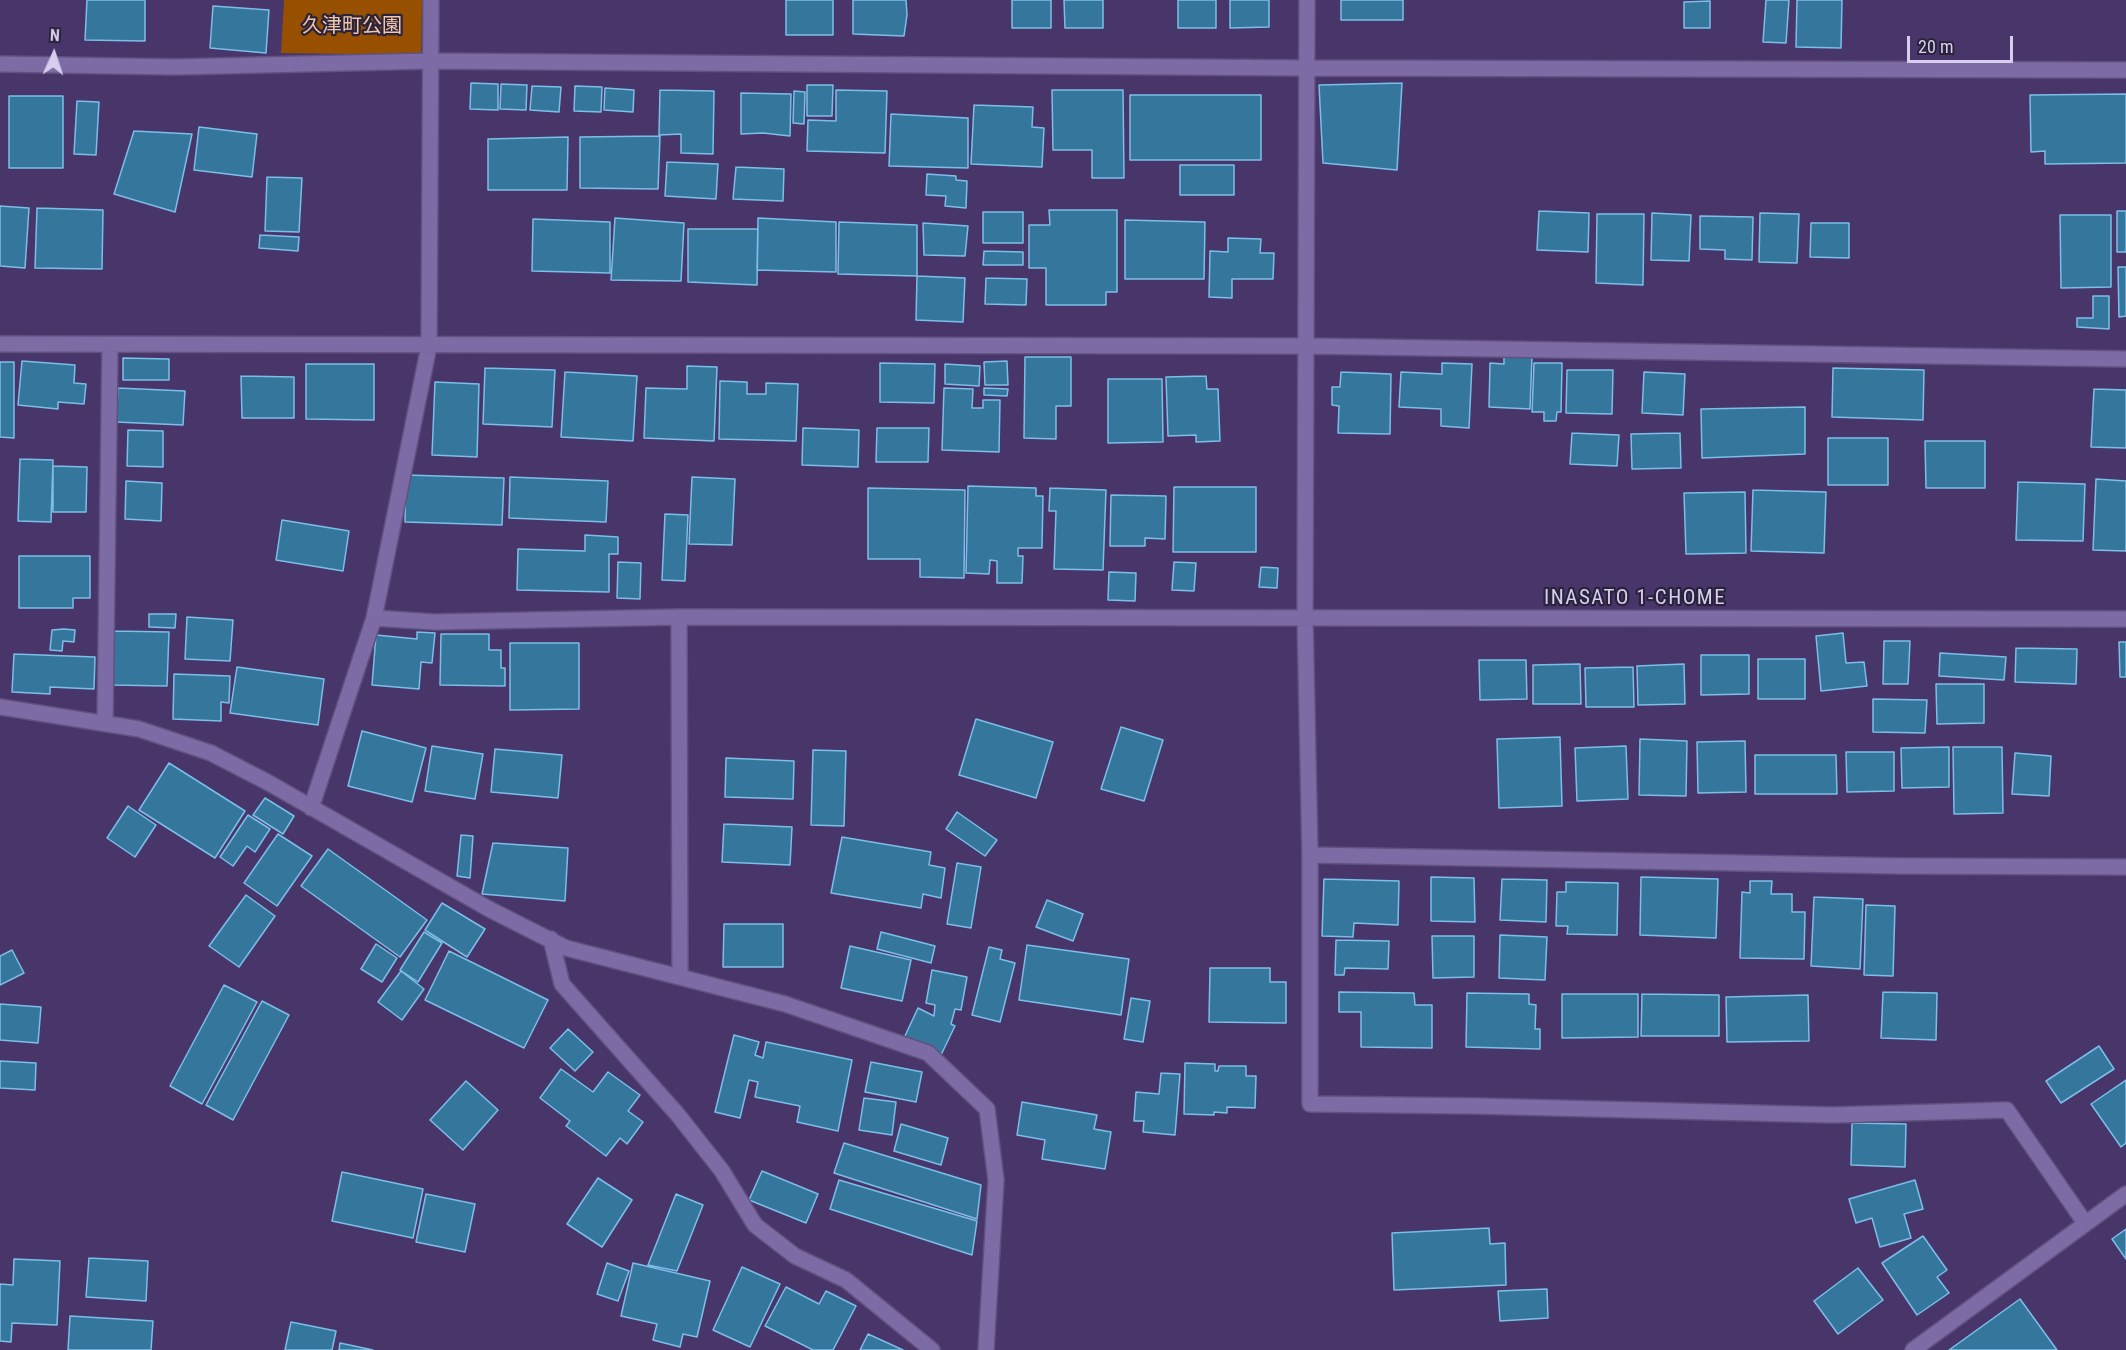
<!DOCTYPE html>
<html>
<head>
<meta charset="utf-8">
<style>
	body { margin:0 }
	#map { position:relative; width:2126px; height:1350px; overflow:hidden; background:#48366b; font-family:"Roboto Condensed",sans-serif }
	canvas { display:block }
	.north { position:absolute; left:24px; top:24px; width:60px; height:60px; -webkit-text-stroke:4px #2b233c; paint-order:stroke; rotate:3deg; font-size:16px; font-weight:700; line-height:24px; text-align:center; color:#d7ceee }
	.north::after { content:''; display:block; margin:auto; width:21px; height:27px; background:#d7ceee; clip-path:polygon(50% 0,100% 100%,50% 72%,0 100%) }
	.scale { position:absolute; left:1907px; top:36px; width:106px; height:27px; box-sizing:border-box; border:3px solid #d7ceee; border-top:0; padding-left:8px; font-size:18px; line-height:21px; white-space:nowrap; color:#d7ceee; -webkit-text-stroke:4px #2b233c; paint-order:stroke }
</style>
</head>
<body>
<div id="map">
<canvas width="2126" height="1350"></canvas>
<div class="north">N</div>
<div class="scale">20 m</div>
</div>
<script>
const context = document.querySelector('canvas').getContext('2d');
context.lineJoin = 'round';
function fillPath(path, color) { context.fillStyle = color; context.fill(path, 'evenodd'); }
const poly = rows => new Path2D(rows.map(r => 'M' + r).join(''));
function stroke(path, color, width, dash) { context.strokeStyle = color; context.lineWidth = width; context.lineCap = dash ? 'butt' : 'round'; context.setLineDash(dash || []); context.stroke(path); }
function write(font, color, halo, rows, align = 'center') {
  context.font = font + ' "Roboto Condensed","Noto Sans JP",sans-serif'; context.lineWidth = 4.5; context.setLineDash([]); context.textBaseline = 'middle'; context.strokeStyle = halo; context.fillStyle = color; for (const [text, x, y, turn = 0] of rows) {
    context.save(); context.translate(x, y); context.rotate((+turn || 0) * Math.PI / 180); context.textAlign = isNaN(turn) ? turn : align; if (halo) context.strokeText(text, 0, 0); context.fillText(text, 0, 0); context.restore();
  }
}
fillPath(poly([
	[284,0,422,0,421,55,281,53]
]), '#975000');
const building = poly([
	[87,0,145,0,145,41,85,40,87,0],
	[786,0,833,0,833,35,786,35,786,0],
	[853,0,906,0,907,15,904,36,853,34,853,0],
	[1012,0,1051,0,1051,28,1012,28,1012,0],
	[1064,0,1103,0,1103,28,1065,28,1064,0],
	[1178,0,1216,0,1216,28,1178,28,1178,0],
	[1230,0,1269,0,1269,27,1230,28,1230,0],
	[1341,0,1403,0,1403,20,1341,20,1341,0],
	[1766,0,1789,0,1786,43,1763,42,1766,0],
	[1797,0,1842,0,1841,48,1796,47,1797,0],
	[1710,1,1710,28,1684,28,1684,2,1710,1],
	[213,6,269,10,266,53,210,48,213,6],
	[471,83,498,84,498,110,470,109,471,83],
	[1402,83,1397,170,1323,163,1319,85,1402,83],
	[501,84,527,85,526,110,500,109,501,84],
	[807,85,833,85,832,116,807,116,807,85],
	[532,86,561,87,559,112,530,110,532,86],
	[575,86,602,87,601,112,574,111,575,86],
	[605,88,634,90,633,112,604,110,605,88],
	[660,90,714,91,713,154,681,153,681,134,659,135,660,90],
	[836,90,887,91,885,153,807,151,808,120,836,121,836,90],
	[1052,90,1123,90,1124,178,1092,178,1092,150,1053,150,1052,90],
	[794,91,805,92,804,124,793,123,794,91],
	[741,93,791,94,790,136,763,133,741,134,741,93],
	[2126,94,2126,163,2045,164,2045,151,2031,152,2030,95,2126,94],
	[1130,95,1261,95,1261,160,1130,160,1130,95],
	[9,96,63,96,63,168,9,168,9,96],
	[77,101,99,102,96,155,74,154,77,101],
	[974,105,1033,107,1032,127,1044,128,1042,167,971,164,974,105],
	[891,114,968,118,968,168,889,166,891,114],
	[199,127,257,134,252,177,194,170,199,127],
	[134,131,192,134,175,212,114,194,134,131],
	[660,136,658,189,580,188,580,137,660,136],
	[568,137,567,190,488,190,488,139,568,137],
	[667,162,718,164,716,199,665,196,667,162],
	[1180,165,1234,165,1234,195,1180,195,1180,165],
	[736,167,784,169,783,201,733,199,736,167],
	[927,174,956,176,956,180,967,181,966,208,945,206,946,196,926,195,927,174],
	[267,177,302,178,299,232,265,231,267,177],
	[0,206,29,208,25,268,0,266,0,206],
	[37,208,103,210,102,269,35,268,37,208],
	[1049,210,1117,210,1117,292,1106,292,1106,305,1046,305,1046,268,1029,268,1029,225,1050,225,1049,210],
	[1539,211,1589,213,1588,252,1537,250,1539,211],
	[2117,211,2126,211,2126,252,2117,252,2117,211],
	[983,212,1023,212,1023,243,983,243,983,212],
	[1652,213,1691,215,1689,261,1651,260,1652,213],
	[1760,213,1799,214,1797,263,1759,262,1760,213],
	[1597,214,1644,214,1643,285,1596,283,1597,214],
	[2060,215,2111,215,2111,287,2061,288,2060,215],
	[1700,216,1753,217,1752,260,1725,259,1725,250,1700,249,1700,216],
	[615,218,684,223,681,281,611,280,615,218],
	[758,218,836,222,836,272,757,270,758,218],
	[533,219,610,222,610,273,532,271,533,219],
	[1125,220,1205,222,1204,279,1125,279,1125,220],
	[839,222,917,225,917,276,838,274,839,222],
	[923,223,968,226,965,256,924,255,923,223],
	[1811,223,1849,223,1849,258,1810,257,1811,223],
	[688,229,758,229,757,285,688,282,688,229],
	[260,235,299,237,298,251,259,248,260,235],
	[1228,238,1261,239,1260,253,1274,253,1273,279,1232,279,1232,298,1209,297,1210,251,1228,252,1228,238],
	[984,251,1023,252,1023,265,983,265,984,251],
	[2118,267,2126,267,2126,316,2119,317,2118,267],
	[917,276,965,278,963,322,916,320,917,276],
	[986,278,1027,279,1026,305,985,304,986,278],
	[2093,296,2109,296,2109,329,2077,327,2077,318,2093,318,2093,296],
	[1504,355,1532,356,1530,409,1489,407,1490,363,1504,364,1504,355],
	[1025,357,1071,357,1071,406,1056,406,1056,439,1024,438,1025,357],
	[123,358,169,359,169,380,123,380,123,358],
	[22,361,75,365,74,383,86,384,84,404,58,402,58,409,18,405,22,361],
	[1007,361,1008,385,985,385,984,362,1007,361],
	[0,362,14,362,14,438,0,437,0,362],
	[880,363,935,364,934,403,880,402,880,363],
	[1442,363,1472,364,1469,428,1441,426,1441,409,1399,407,1401,372,1442,374,1442,363],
	[1534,363,1562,363,1561,412,1557,412,1556,421,1544,421,1544,412,1532,412,1534,363],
	[306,364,374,364,374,420,306,419,306,364],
	[945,364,980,366,979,386,945,384,945,364],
	[687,366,717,367,714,441,644,438,646,388,687,389,687,366],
	[485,368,555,370,552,427,483,424,485,368],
	[1833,368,1924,370,1923,420,1832,417,1833,368],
	[1567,370,1613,370,1612,414,1566,413,1567,370],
	[565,372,637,376,633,441,561,437,565,372],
	[1341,372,1391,374,1390,434,1338,433,1339,406,1332,405,1332,387,1340,387,1341,372],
	[1644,372,1685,374,1683,415,1642,413,1644,372],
	[241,376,294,377,294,418,242,418,241,376],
	[1206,376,1207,389,1218,389,1220,441,1196,442,1196,435,1168,436,1166,377,1206,376],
	[1108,379,1162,379,1163,442,1108,443,1108,379],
	[720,381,747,382,747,394,766,394,766,383,798,384,796,441,719,439,720,381],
	[435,382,479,384,477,457,432,455,435,382],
	[118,388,185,391,183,425,116,422,118,388],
	[944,388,973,389,972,408,983,408,983,400,1000,400,999,452,942,450,944,388],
	[984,388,1008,389,1007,396,984,395,984,388],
	[2094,389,2126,390,2126,448,2091,447,2094,389],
	[1805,407,1805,454,1702,458,1701,409,1805,407],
	[803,428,859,430,858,467,802,465,803,428],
	[877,428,929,428,928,462,876,462,877,428],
	[128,430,163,431,163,467,127,466,128,430],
	[1572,433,1619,435,1617,466,1570,464,1572,433],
	[1680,433,1681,468,1632,469,1631,434,1680,433],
	[1828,438,1888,438,1888,485,1828,485,1828,438],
	[1925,441,1985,441,1985,488,1926,488,1925,441],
	[20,459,53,460,51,522,18,521,20,459],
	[53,466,87,467,86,512,53,512,53,466],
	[406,475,504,478,502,525,405,522,406,475],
	[510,477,608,481,606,522,509,518,510,477],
	[692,477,735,479,732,545,689,544,692,477],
	[2096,479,2126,481,2126,551,2093,550,2096,479],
	[126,481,162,483,161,521,125,519,126,481],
	[2018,482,2085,484,2083,541,2016,540,2018,482],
	[968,486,1036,488,1036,496,1043,496,1042,548,1018,548,1018,556,1023,556,1022,583,997,583,997,561,990,560,989,574,966,573,968,486],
	[1174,487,1256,487,1256,552,1173,552,1174,487],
	[868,488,965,490,964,578,920,577,920,559,868,559,868,488],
	[1050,488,1106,490,1103,570,1054,569,1056,511,1049,511,1050,488],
	[1753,490,1826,492,1824,553,1751,551,1753,490],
	[1745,492,1746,553,1686,554,1684,493,1745,492],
	[1111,495,1166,496,1165,539,1145,538,1145,546,1110,546,1111,495],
	[665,514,688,515,685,581,662,580,665,514],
	[282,520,349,531,343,571,276,560,282,520],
	[585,535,618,537,618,554,609,554,609,592,517,590,518,549,585,551,585,535],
	[19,556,90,556,90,598,73,598,73,608,19,608,19,556],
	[618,562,641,563,640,599,617,598,618,562],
	[1174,562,1196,563,1194,591,1172,590,1174,562],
	[1261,567,1278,568,1277,588,1259,587,1261,567],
	[1109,572,1136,573,1135,601,1108,600,1109,572],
	[149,614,176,614,175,628,149,627,149,614],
	[187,617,233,620,230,661,185,659,187,617],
	[64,629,75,630,74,642,63,641,62,651,50,650,52,630,64,629],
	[114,631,169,632,167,686,112,685,114,631],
	[417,632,435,633,432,663,421,662,419,689,372,685,376,635,417,639,417,632],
	[1843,633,1846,663,1864,662,1867,686,1821,691,1816,636,1843,633],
	[441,634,489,634,489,650,501,650,501,668,505,668,505,686,440,685,441,634],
	[1884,641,1910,641,1908,684,1883,684,1884,641],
	[2119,642,2126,642,2126,677,2120,677,2119,642],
	[510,643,579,643,579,709,510,710,510,643],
	[2016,648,2077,649,2076,684,2015,682,2016,648],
	[1940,653,2006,657,2004,680,1939,676,1940,653],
	[14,654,95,657,94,689,50,687,50,694,12,692,14,654],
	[1701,655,1749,655,1749,694,1701,695,1701,655],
	[1758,659,1805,659,1805,699,1758,699,1758,659],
	[1479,660,1526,660,1527,699,1480,700,1479,660],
	[1580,664,1581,704,1533,704,1533,665,1580,664],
	[1684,664,1685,704,1638,705,1637,666,1684,664],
	[237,667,324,679,318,725,230,713,237,667],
	[1633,667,1634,707,1586,707,1585,668,1633,667],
	[174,674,230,676,229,703,221,702,221,721,173,719,174,674],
	[1936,684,1984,684,1984,723,1937,724,1936,684],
	[1873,699,1927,700,1925,733,1873,732,1873,699],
	[976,719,1053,742,1036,798,959,775,976,719],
	[1121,727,1163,740,1144,801,1101,789,1121,727],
	[362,731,426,748,412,802,348,786,362,731],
	[1560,737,1562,806,1499,808,1497,739,1560,737],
	[1640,739,1687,741,1686,796,1639,795,1640,739],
	[1745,741,1746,792,1698,793,1697,742,1745,741],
	[432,746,483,754,475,799,425,791,432,746],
	[1626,746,1628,799,1577,801,1575,748,1626,746],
	[1949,747,1949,787,1902,788,1901,748,1949,747],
	[1953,747,2002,747,2003,813,1954,814,1953,747],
	[495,749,562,755,558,798,491,792,495,749],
	[813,750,846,751,844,826,811,825,813,750],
	[1846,752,1894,752,1894,791,1847,792,1846,752],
	[2015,753,2051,756,2049,796,2012,794,2015,753],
	[1755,755,1836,755,1837,794,1755,794,1755,755],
	[726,758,794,761,793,799,725,797,726,758],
	[169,763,245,811,215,858,139,810,169,763],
	[265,798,294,816,283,834,253,815,265,798],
	[128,806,156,825,135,857,107,838,128,806],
	[957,812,997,840,985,856,946,829,957,812],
	[248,815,270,829,255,852,247,846,233,866,220,857,248,815],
	[724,824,792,827,790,865,722,862,724,824],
	[278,834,312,856,277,906,244,883,278,834],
	[461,835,473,836,470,878,457,876,461,835],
	[842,837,931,852,929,865,945,868,941,898,923,894,921,908,831,893,842,837],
	[493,843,568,848,565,901,482,894,493,843],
	[328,849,427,920,400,957,301,886,328,849],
	[957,863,981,867,971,928,947,924,957,863],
	[1431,877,1474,878,1475,922,1431,921,1431,877],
	[1641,877,1718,879,1716,938,1640,935,1641,877],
	[1324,879,1399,881,1398,925,1354,923,1353,937,1322,936,1324,879],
	[1502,879,1547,880,1546,922,1500,920,1502,879],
	[1750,881,1772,881,1771,894,1792,894,1792,912,1805,912,1804,959,1740,958,1742,892,1750,893,1750,881],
	[1566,882,1618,883,1617,935,1567,934,1568,926,1556,926,1557,892,1566,892,1566,882],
	[246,895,275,916,239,967,209,946,246,895],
	[1814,897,1863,899,1860,969,1811,966,1814,897],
	[1047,900,1083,914,1073,941,1036,927,1047,900],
	[442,903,485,929,467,957,425,930,442,903],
	[1866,905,1895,906,1893,976,1864,975,1866,905],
	[724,924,783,924,783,967,723,967,724,924],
	[424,932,442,943,418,982,400,970,424,932],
	[881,932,935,946,931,963,877,949,881,932],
	[1500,935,1547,937,1545,980,1499,978,1500,935],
	[1432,936,1474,936,1474,977,1433,978,1432,936],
	[1336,940,1389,941,1388,969,1345,968,1344,975,1335,975,1336,940],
	[376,944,397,958,382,982,361,969,376,944],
	[1027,945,1129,959,1121,1015,1019,1000,1027,945],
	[850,946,911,960,902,1001,841,988,850,946],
	[989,947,1002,950,1000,959,1015,963,1000,1022,972,1015,989,947],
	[12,950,24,973,0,985,0,956,12,950],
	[449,951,548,1000,524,1048,425,1000,449,951],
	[1210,968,1270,968,1270,982,1286,982,1286,1023,1209,1022,1210,968],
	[932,970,967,977,961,1010,955,1009,951,1024,955,1026,941,1055,904,1038,918,1008,934,1016,935,1005,926,1003,932,970],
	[401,971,424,989,402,1020,378,1002,401,971],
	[224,985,257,1002,202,1104,170,1086,224,985],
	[1339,992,1414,993,1415,1005,1432,1005,1432,1048,1361,1047,1361,1012,1339,1012,1339,992],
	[1883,992,1937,993,1936,1040,1881,1038,1883,992],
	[1467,993,1529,994,1529,1004,1536,1005,1535,1029,1540,1029,1540,1049,1466,1047,1467,993],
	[1562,994,1638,994,1638,1037,1562,1038,1562,994],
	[1642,994,1719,995,1719,1036,1641,1036,1642,994],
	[1808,995,1809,1041,1727,1042,1726,997,1808,995],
	[1131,998,1150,1001,1143,1042,1124,1039,1131,998],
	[262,1001,289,1015,233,1120,206,1105,262,1001],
	[0,1004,41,1007,38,1043,0,1040,0,1004],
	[568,1029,593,1052,575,1071,550,1048,568,1029],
	[734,1035,759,1042,755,1055,763,1058,766,1042,852,1060,838,1131,797,1122,800,1106,755,1097,758,1082,749,1080,740,1118,715,1112,734,1035],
	[2099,1046,2114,1069,2061,1103,2046,1081,2099,1046],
	[0,1061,36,1063,35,1090,0,1088,0,1061],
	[871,1062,922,1072,916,1102,865,1092,871,1062],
	[1185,1063,1215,1064,1215,1071,1218,1071,1219,1066,1246,1066,1246,1076,1256,1076,1255,1108,1227,1107,1227,1113,1214,1112,1214,1115,1184,1114,1185,1063],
	[561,1069,593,1092,608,1072,640,1095,628,1111,643,1122,627,1144,620,1138,606,1156,566,1126,570,1121,540,1098,561,1069],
	[1161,1073,1180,1074,1175,1135,1143,1132,1144,1121,1134,1121,1136,1092,1159,1094,1161,1073],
	[2126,1080,2126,1143,2121,1147,2091,1104,2126,1080],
	[466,1081,498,1110,463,1150,430,1120,466,1081],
	[864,1098,896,1102,892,1135,859,1130,864,1098],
	[1022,1102,1097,1115,1094,1129,1111,1132,1105,1169,1042,1159,1045,1140,1017,1135,1022,1102],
	[1852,1123,1906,1124,1905,1167,1851,1165,1852,1123],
	[901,1124,948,1138,941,1165,894,1151,901,1124],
	[844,1143,981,1185,977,1219,834,1173,844,1143],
	[762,1171,818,1194,806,1223,749,1200,762,1171],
	[342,1172,423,1189,413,1238,332,1221,342,1172],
	[598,1178,632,1200,602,1247,567,1224,598,1178],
	[839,1180,977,1221,972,1255,830,1209,839,1180],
	[1915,1180,1923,1209,1904,1214,1911,1238,1880,1247,1872,1218,1856,1223,1849,1199,1915,1180],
	[426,1194,475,1204,465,1252,416,1242,426,1194],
	[676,1194,703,1205,677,1271,648,1265,676,1194],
	[1489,1228,1490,1244,1505,1243,1506,1285,1394,1290,1392,1233,1489,1228],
	[2126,1229,2126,1259,2112,1239,2126,1229],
	[1923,1236,1947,1270,1937,1277,1949,1293,1917,1315,1882,1263,1923,1236],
	[89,1258,148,1261,146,1301,86,1297,89,1258],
	[14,1259,60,1261,57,1325,12,1323,11,1342,0,1341,0,1284,13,1285,14,1259],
	[607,1263,629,1271,618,1301,597,1294,607,1263],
	[633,1263,710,1281,697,1337,683,1334,680,1347,653,1340,657,1324,621,1316,633,1263],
	[742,1267,780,1284,750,1347,713,1330,742,1267],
	[1858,1268,1883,1300,1838,1334,1814,1301,1858,1268],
	[786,1287,819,1304,826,1291,856,1306,833,1350,813,1350,765,1326,786,1287],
	[1547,1289,1548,1318,1500,1321,1498,1291,1547,1289],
	[2020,1299,2057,1350,1949,1350,2020,1299],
	[70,1316,153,1321,151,1350,68,1350,70,1316],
	[291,1322,336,1331,332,1350,285,1350,291,1322],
	[868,1334,903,1350,860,1350,868,1334],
	[340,1343,373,1350,339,1350,340,1343]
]);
fillPath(building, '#35769d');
stroke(building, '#7dbee8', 1.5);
const minor = poly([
	[1307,0,1305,618,1310,855,1310,1104,1477,1106,1832,1115,2007,1110,2085,1223],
	[0,64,176,67,430,61,1307,68,2126,70],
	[0,344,1307,346,2126,359],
	[679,617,680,977],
	[374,618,434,622,679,617,2126,619],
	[0,707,139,729,211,753,269,783,489,909,566,948,785,1004,928,1053,987,1109,996,1180,986,1350],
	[105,723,110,345],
	[311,808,374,618,429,346,431,0],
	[1310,855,1901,866,2126,867],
	[551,939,562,984,678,1115,722,1171,755,1225,795,1256,846,1280,932,1350],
	[1913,1350,2126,1194]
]);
stroke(minor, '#61517e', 18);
stroke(minor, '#7d6ba5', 15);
write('20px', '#f1c7a9', '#2b233c', [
	["久津町公園",352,27]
]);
context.letterSpacing = '1.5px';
write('21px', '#d7ceee', '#2b233c', [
	["INASATO 1-CHOME",1635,599]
]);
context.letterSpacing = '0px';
</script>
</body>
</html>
